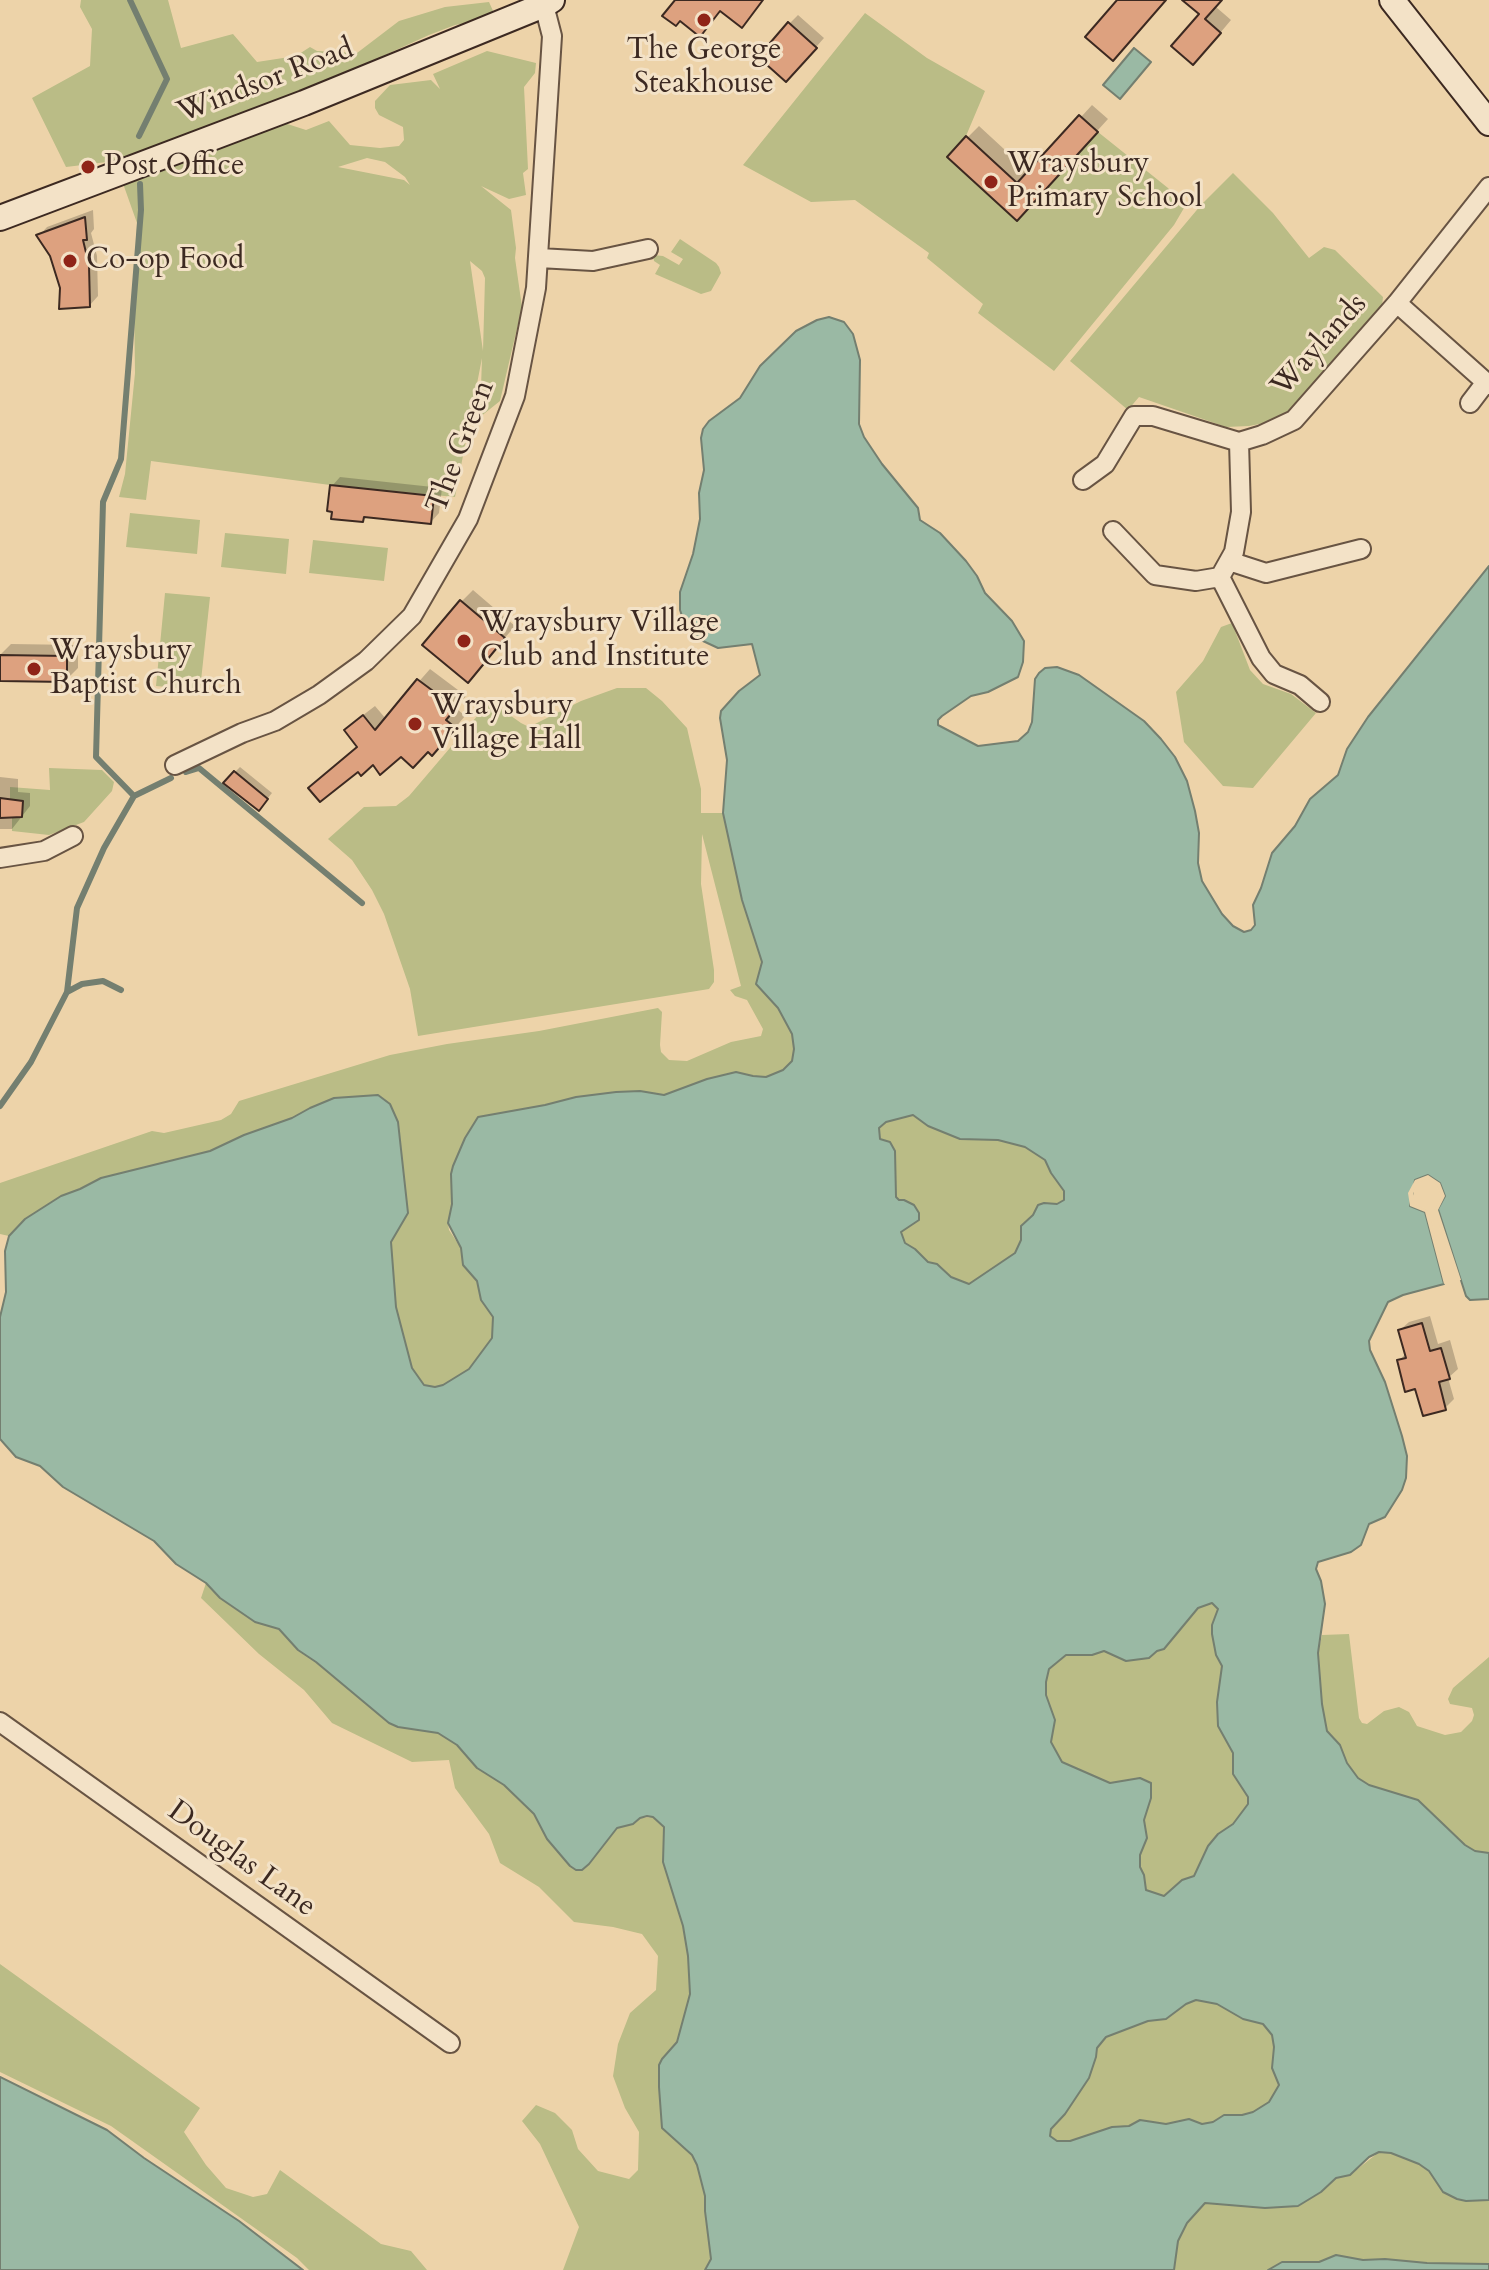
<!DOCTYPE html>
<html>
<head>
<meta charset="utf-8">
<style>
	body { margin:0 }
	canvas { display:block; background:#edd3a9 }
</style>
</head>
<body>
<canvas width="1489" height="2270"></canvas>
<script>
const context = document.querySelector('canvas').getContext('2d');
context.lineJoin = 'round';
function fillPath(path, color) { context.fillStyle = color; context.fill(path, 'evenodd'); }
const poly = rows => new Path2D(rows.map(r => 'M' + r).join(''));
function stroke(path, color, width, dash) { context.strokeStyle = color; context.lineWidth = width; context.lineCap = dash ? 'butt' : 'round'; context.setLineDash(dash || []); context.stroke(path); }
function write(font, color, halo, rows, align = 'center') {
  context.font = font + ' Cardo,serif'; context.lineWidth = 6; context.setLineDash([]); context.textBaseline = 'middle'; context.strokeStyle = halo; context.fillStyle = color; for (const [text, x, y, turn = 0] of rows) {
    context.save(); context.translate(x, y); context.rotate((+turn || 0) * Math.PI / 180); context.textAlign = isNaN(turn) ? turn : align; if (halo) context.strokeText(text, 0, 0); context.fillText(text, 0, 0); context.restore();
  }
}
fillPath(poly([
	[81,0,168,0,181,48,233,34,257,62,296,56,310,47,317,51,357,53,399,21,445,7,489,2,494,13,483,20,455,25,429,35,315,87,278,121,306,130,329,121,350,145,380,148,399,146,404,140,403,127,379,115,375,108,375,101,390,85,431,80,440,89,433,74,487,51,536,63,535,73,524,87,528,169,523,173,526,195,509,199,481,186,511,210,516,248,515,258,522,307,500,401,480,417,482,358,455,497,330,485,151,461,146,500,119,497,125,474,135,373,134,299,137,223,115,161,66,167,32,98,90,66,92,29,80,7],
	[367,158,385,162,405,177,410,185,404,180,338,167],
	[470,261,482,271,485,278,483,351],
	[865,13,927,58,985,91,966,136,947,157,1017,220,1098,132,1168,188,1184,208,1174,225,1054,371,978,313,983,304,927,258,929,253,855,200,811,202,743,165],
	[1233,173,1273,213,1309,258,1324,247,1335,250,1383,297,1382,306,1287,412,1270,422,1249,426,1226,427,1139,397,1128,410,1070,361,1201,205],
	[680,239,716,263,719,267,721,273,711,291,701,294,655,274,660,265,654,261,653,255,663,256,679,265,683,259,671,252],
	[130,513,200,520,197,554,126,547],
	[225,533,289,539,286,574,221,567],
	[313,540,388,548,384,581,309,573],
	[165,593,210,597,200,690,156,686],
	[1232,623,1250,670,1263,684,1291,694,1316,713,1253,788,1223,786,1184,742,1176,692,1203,661,1221,627],
	[617,688,646,688,662,701,687,728,701,789,701,813,723,813,742,900,762,962,756,984,778,1008,792,1035,794,1049,792,1061,783,1070,766,1077,753,1076,735,1072,707,1079,664,1095,640,1091,576,1097,545,1105,451,1174,452,1204,448,1223,449,1230,461,1248,463,1264,477,1281,481,1300,493,1317,492,1339,469,1369,443,1385,435,1387,424,1385,412,1368,396,1307,391,1242,408,1213,398,1122,390,1104,310,1108,292,1118,244,1135,210,1151,101,1178,80,1189,61,1196,25,1219,9,1236,0,1234,0,1183,152,1131,164,1133,221,1120,231,1114,239,1101,390,1055,447,1044,539,1031,658,1008,662,1012,660,1045,661,1052,669,1060,687,1061,731,1042,761,1036,763,1029,747,1000,735,996,730,990,741,986,702,834,701,884,714,970,714,982,709,989,418,1036,410,989,384,914,372,890,352,860,328,839,364,807,396,806,409,796,490,701,521,723,529,727,581,701],
	[49,768,102,770,114,782,112,791,84,822,49,835,12,831,12,818,22,817,10,800,10,787,50,790],
	[913,1115,928,1126,960,1139,998,1140,1025,1147,1045,1160,1051,1173,1064,1191,1064,1201,1057,1204,1044,1203,1038,1205,1033,1215,1021,1226,1021,1240,1015,1253,969,1284,951,1277,937,1264,928,1262,915,1249,905,1243,901,1232,918,1220,896,1197,895,1151,880,1139,879,1128,886,1122],
	[206,1583,255,1622,279,1629,298,1650,316,1662,389,1723,398,1727,438,1733,457,1745,477,1768,504,1785,534,1814,547,1839,570,1866,589,1864,617,1828,633,1824,640,1818,653,1817,664,1827,663,1862,683,1926,688,1956,690,1994,677,2042,662,2059,659,2065,659,2087,662,2128,692,2155,697,2165,705,2197,705,2211,711,2259,705,2270,563,2270,579,2227,540,2144,522,2121,536,2105,555,2113,572,2130,578,2149,598,2171,629,2179,638,2170,639,2132,625,2108,613,2076,618,2044,630,2013,656,1990,658,1956,642,1934,613,1927,574,1922,539,1887,500,1863,489,1834,455,1788,449,1760,412,1762,332,1723,304,1690,259,1654,201,1598],
	[1212,1603,1218,1609,1212,1624,1216,1655,1222,1665,1217,1702,1218,1726,1233,1753,1233,1774,1248,1797,1248,1804,1233,1824,1218,1834,1208,1846,1194,1876,1182,1880,1164,1896,1146,1890,1144,1875,1140,1867,1140,1855,1147,1838,1144,1820,1151,1798,1140,1778,1110,1783,1062,1762,1051,1742,1055,1720,1046,1694,1046,1682,1049,1669,1067,1655,1092,1655,1104,1651,1126,1661,1149,1658,1157,1651,1164,1649,1198,1608],
	[1349,1634,1359,1718,1362,1723,1367,1724,1384,1711,1399,1707,1409,1712,1417,1726,1445,1735,1461,1732,1472,1721,1474,1715,1472,1708,1450,1704,1448,1699,1453,1688,1489,1657,1489,1853,1475,1851,1465,1845,1418,1800,1369,1785,1358,1778,1347,1763,1339,1745,1327,1731,1322,1704,1318,1653,1322,1635],
	[0,1964,200,2108,184,2132,206,2165,226,2188,253,2197,267,2194,280,2170,381,2244,411,2251,427,2270,309,2270,297,2258,111,2126,0,2072],
	[1196,2000,1217,2004,1243,2019,1263,2024,1272,2035,1275,2047,1272,2068,1279,2085,1269,2102,1253,2112,1242,2115,1224,2115,1213,2122,1202,2124,1189,2119,1166,2124,1140,2120,1129,2126,1112,2127,1070,2141,1057,2141,1050,2136,1051,2129,1065,2114,1096,2057,1097,2048,1106,2037,1148,2021,1166,2019,1186,2004],
	[1379,2152,1391,2153,1419,2164,1429,2171,1443,2191,1466,2201,1489,2200,1489,2264,1427,2263,1385,2259,1363,2260,1336,2255,1319,2262,1282,2262,1268,2270,1174,2270,1178,2241,1187,2223,1205,2203,1265,2208,1321,2192,1336,2178,1350,2175]
]), '#babc86');
const water = poly([
	[1134,48,1151,62,1120,99,1103,85,1134,48],
	[829,317,844,322,853,334,860,360,859,424,864,437,882,464,918,508,920,520,940,533,966,561,977,576,985,593,1012,621,1024,641,1023,662,1018,677,988,692,971,696,942,716,938,720,938,725,978,746,1018,741,1028,732,1032,722,1035,679,1039,673,1045,668,1057,667,1079,675,1144,721,1161,739,1175,757,1187,781,1195,811,1199,833,1198,863,1202,881,1222,914,1233,926,1244,932,1251,930,1255,925,1253,905,1261,888,1272,853,1295,826,1310,799,1338,775,1347,749,1368,717,1489,566,1489,1299,1470,1300,1466,1296,1438,1209,1445,1196,1440,1183,1428,1175,1415,1180,1410,1206,1425,1212,1444,1284,1403,1295,1388,1302,1369,1341,1370,1350,1385,1382,1402,1436,1407,1456,1406,1478,1402,1490,1385,1517,1369,1524,1361,1545,1351,1552,1318,1562,1316,1569,1321,1581,1325,1604,1318,1653,1322,1704,1327,1731,1340,1745,1347,1763,1358,1778,1369,1785,1418,1800,1465,1845,1475,1851,1489,1853,1489,2200,1466,2201,1457,2199,1443,2192,1429,2171,1419,2164,1391,2153,1379,2152,1369,2157,1350,2175,1336,2178,1321,2192,1298,2206,1265,2208,1205,2203,1187,2223,1178,2241,1174,2270,705,2270,711,2259,705,2211,705,2196,697,2165,692,2155,662,2128,659,2087,659,2065,662,2059,677,2042,690,1994,688,1956,683,1926,663,1862,664,1827,653,1817,647,1816,640,1818,633,1824,617,1828,589,1864,582,1870,576,1870,570,1866,547,1839,534,1814,504,1785,477,1768,457,1745,438,1733,398,1727,389,1723,316,1662,298,1650,279,1629,255,1622,220,1598,206,1583,176,1564,154,1541,63,1487,40,1466,16,1457,0,1439,0,1317,6,1292,5,1251,9,1236,25,1219,61,1196,80,1189,101,1178,210,1151,244,1135,292,1118,310,1108,334,1098,378,1095,390,1104,398,1122,408,1213,391,1242,396,1307,412,1368,424,1385,435,1387,443,1385,469,1369,492,1338,493,1317,481,1300,477,1281,463,1265,461,1248,448,1223,452,1204,451,1174,453,1166,465,1138,478,1117,545,1105,576,1097,616,1092,640,1091,664,1095,707,1079,736,1072,753,1076,766,1077,783,1070,792,1061,794,1049,792,1034,778,1008,756,984,762,962,742,900,723,813,727,760,720,718,721,711,739,691,760,675,752,644,718,648,703,641,692,632,684,622,680,610,680,592,693,554,700,519,699,493,704,470,701,438,703,429,709,421,740,398,760,366,796,331,817,320,829,317],
	[913,1115,928,1126,960,1139,998,1140,1025,1147,1045,1160,1051,1173,1064,1191,1064,1200,1057,1204,1044,1203,1038,1205,1033,1215,1021,1226,1021,1240,1015,1253,969,1284,951,1277,937,1264,928,1262,915,1249,905,1243,901,1232,919,1220,919,1213,914,1205,904,1200,899,1200,896,1197,895,1151,890,1142,880,1139,879,1128,886,1122,913,1115],
	[1212,1603,1218,1609,1212,1625,1212,1634,1216,1655,1222,1666,1217,1702,1218,1726,1233,1753,1233,1774,1248,1797,1248,1804,1233,1824,1218,1834,1208,1846,1194,1876,1182,1880,1164,1896,1146,1890,1144,1875,1140,1867,1140,1855,1147,1838,1144,1820,1151,1798,1151,1783,1140,1778,1110,1783,1062,1762,1051,1742,1055,1720,1046,1695,1046,1682,1049,1669,1066,1655,1092,1655,1104,1651,1126,1661,1149,1658,1157,1651,1164,1649,1198,1608,1212,1603],
	[1196,2000,1217,2004,1243,2019,1263,2024,1272,2035,1274,2047,1272,2068,1279,2085,1269,2102,1253,2112,1242,2115,1224,2115,1213,2122,1202,2124,1189,2119,1166,2124,1140,2120,1129,2126,1112,2127,1070,2141,1057,2141,1050,2136,1051,2129,1065,2114,1089,2078,1096,2057,1097,2048,1106,2037,1148,2021,1166,2019,1186,2004,1196,2000],
	[0,2077,107,2130,144,2158,239,2221,303,2270,0,2270,0,2077],
	[1336,2255,1363,2260,1385,2259,1427,2263,1489,2264,1489,2270,1268,2270,1282,2262,1319,2262,1336,2255]
]);
fillPath(water, '#9ab9a4');
stroke(water, '#747f70', 2);
fillPath(poly([
	[1428,1175,1440,1183,1445,1196,1438,1210,1461,1280,1457,1281,1434,1210,1441,1196,1437,1186,1427,1179,1418,1183,1413,1194,1414,1203,1429,1211,1448,1283,1444,1284,1425,1212,1410,1206,1408,1193,1415,1180]
]), '#edd3a9');
fillPath(poly([
	[1185,0,1221,0,1216,7,1231,20,1205,51,1201,14],
	[798,15,824,38,795,71,789,24],
	[1092,105,1108,119,1029,206,967,138,979,126,1030,173],
	[93,210,94,229,91,233,97,256,98,296,90,305,62,287,52,255,39,236,47,227],
	[340,477,442,488,439,513,431,522,367,515,362,520,334,510,332,486],
	[473,590,515,626,479,668,461,602],
	[11,644,78,645,78,668,66,680,0,679,0,655],
	[430,669,466,696,456,708,465,716,443,742,428,749,401,755,359,746,358,719,375,706,386,719],
	[240,767,272,793,264,803,235,772],
	[0,777,18,779,18,792,30,793,30,806,12,829,0,829],
	[1430,1316,1438,1344,1450,1340,1458,1369,1448,1378,1454,1399,1445,1408,1417,1387,1399,1361,1406,1353,1400,1330,1409,1322]
]), '#0003');
stroke(poly([
	[130,0,167,79,139,136],
	[186,772,199,768,362,903],
	[134,796,96,757,103,502,121,459,141,210,140,184],
	[67,992,82,984,103,981,121,990],
	[0,1106,31,1062,67,992,77,908,104,848,134,796,171,778]
]), '#747f70', 6);
const building = poly([
	[675,0,763,0,742,28,720,11,700,37,680,21,676,26,662,16,675,0],
	[1117,0,1166,0,1113,61,1085,37,1117,0],
	[1182,0,1222,0,1205,19,1221,33,1193,65,1171,46,1199,14,1182,0],
	[788,22,817,48,786,82,758,57,788,22],
	[1079,115,1098,132,1017,221,947,157,966,136,1017,183,1079,115],
	[85,217,87,240,83,240,89,265,90,307,59,309,60,288,50,256,36,235,85,217],
	[330,485,434,496,431,524,364,517,363,522,331,519,332,512,327,511,330,485],
	[460,600,505,638,468,683,422,645,460,600],
	[0,655,67,656,67,682,0,681,0,655],
	[417,679,456,708,446,720,456,728,432,756,428,752,413,768,401,757,380,775,373,765,361,776,358,772,320,802,308,788,357,747,344,730,363,715,375,730,417,679],
	[234,771,268,799,259,811,223,783,234,771],
	[0,798,23,801,22,817,0,818,0,798],
	[1422,1323,1430,1351,1441,1348,1450,1379,1439,1382,1446,1410,1423,1416,1415,1389,1405,1392,1397,1360,1406,1358,1398,1330,1422,1323]
]);
fillPath(building, '#dda17f');
stroke(building, '#3c2921', 2);
const minor = poly([
	[539,258,593,261,648,249],
	[1397,303,1489,385],
	[1470,403,1486,382],
	[1239,442,1241,512,1234,552,1220,577,1261,658,1274,674,1300,685,1320,702],
	[1083,480,1105,464,1134,416,1153,416,1239,442,1262,435,1294,420,1397,303,1489,187],
	[1113,531,1155,575,1196,581,1220,577],
	[1229,561,1266,573,1361,549],
	[175,765,242,733,275,721,319,695,366,661,412,616,468,519,515,396,536,288,552,36,544,5],
	[0,858,44,851,73,836],
	[0,1722,450,2043]
]);
const secondary = poly([
	[1392,0,1489,123],
	[0,218,304,103,544,5,552,0]
]);
stroke(minor, '#685443', 22);
stroke(secondary, '#3c2921', 28);
stroke(minor, '#f3e2c7', 18);
stroke(secondary, '#f3e2c7', 24);
for (const [x, y, r, color] of [
	[704,20,8,"#8f2418"],
	[88,167,8,"#8f2418"],
	[991,182,8,"#8f2418"],
	[70,261,8,"#8f2418"],
	[464,641,8,"#8f2418"],
	[34,669,8,"#8f2418"],
	[415,724,8,"#8f2418"]
]) { const dot = new Path2D(); dot.arc(x, y, r, 0, 2 * Math.PI); context.fillStyle = color; context.fill(dot); stroke(dot, '#f3e2c7', 3); }
write('30px', '#3c2921', '#f3e2c7', [
	["The George",704,51,"center"],
	["Steakhouse",704,85,"center"],
	["Wraysbury",1007,165],
	["Primary School",1007,199],
	["Post Office",104,167],
	["Co-op Food",86,261],
	["Wraysbury Village",480,624],
	["Club and Institute",480,658],
	["Wraysbury",50,652],
	["Baptist Church",50,686],
	["Wraysbury",431,707],
	["Village Hall",431,741]
], 'left');
write('30px', '#3c2921', '#f3e2c7', [
	["Windsor Road",266,82,-21],
	["Waylands",1320,346,-48],
	["The Green",462,447,-69],
	["Douglas Lane",241,1860,36]
]);
</script>
</body>
</html>
